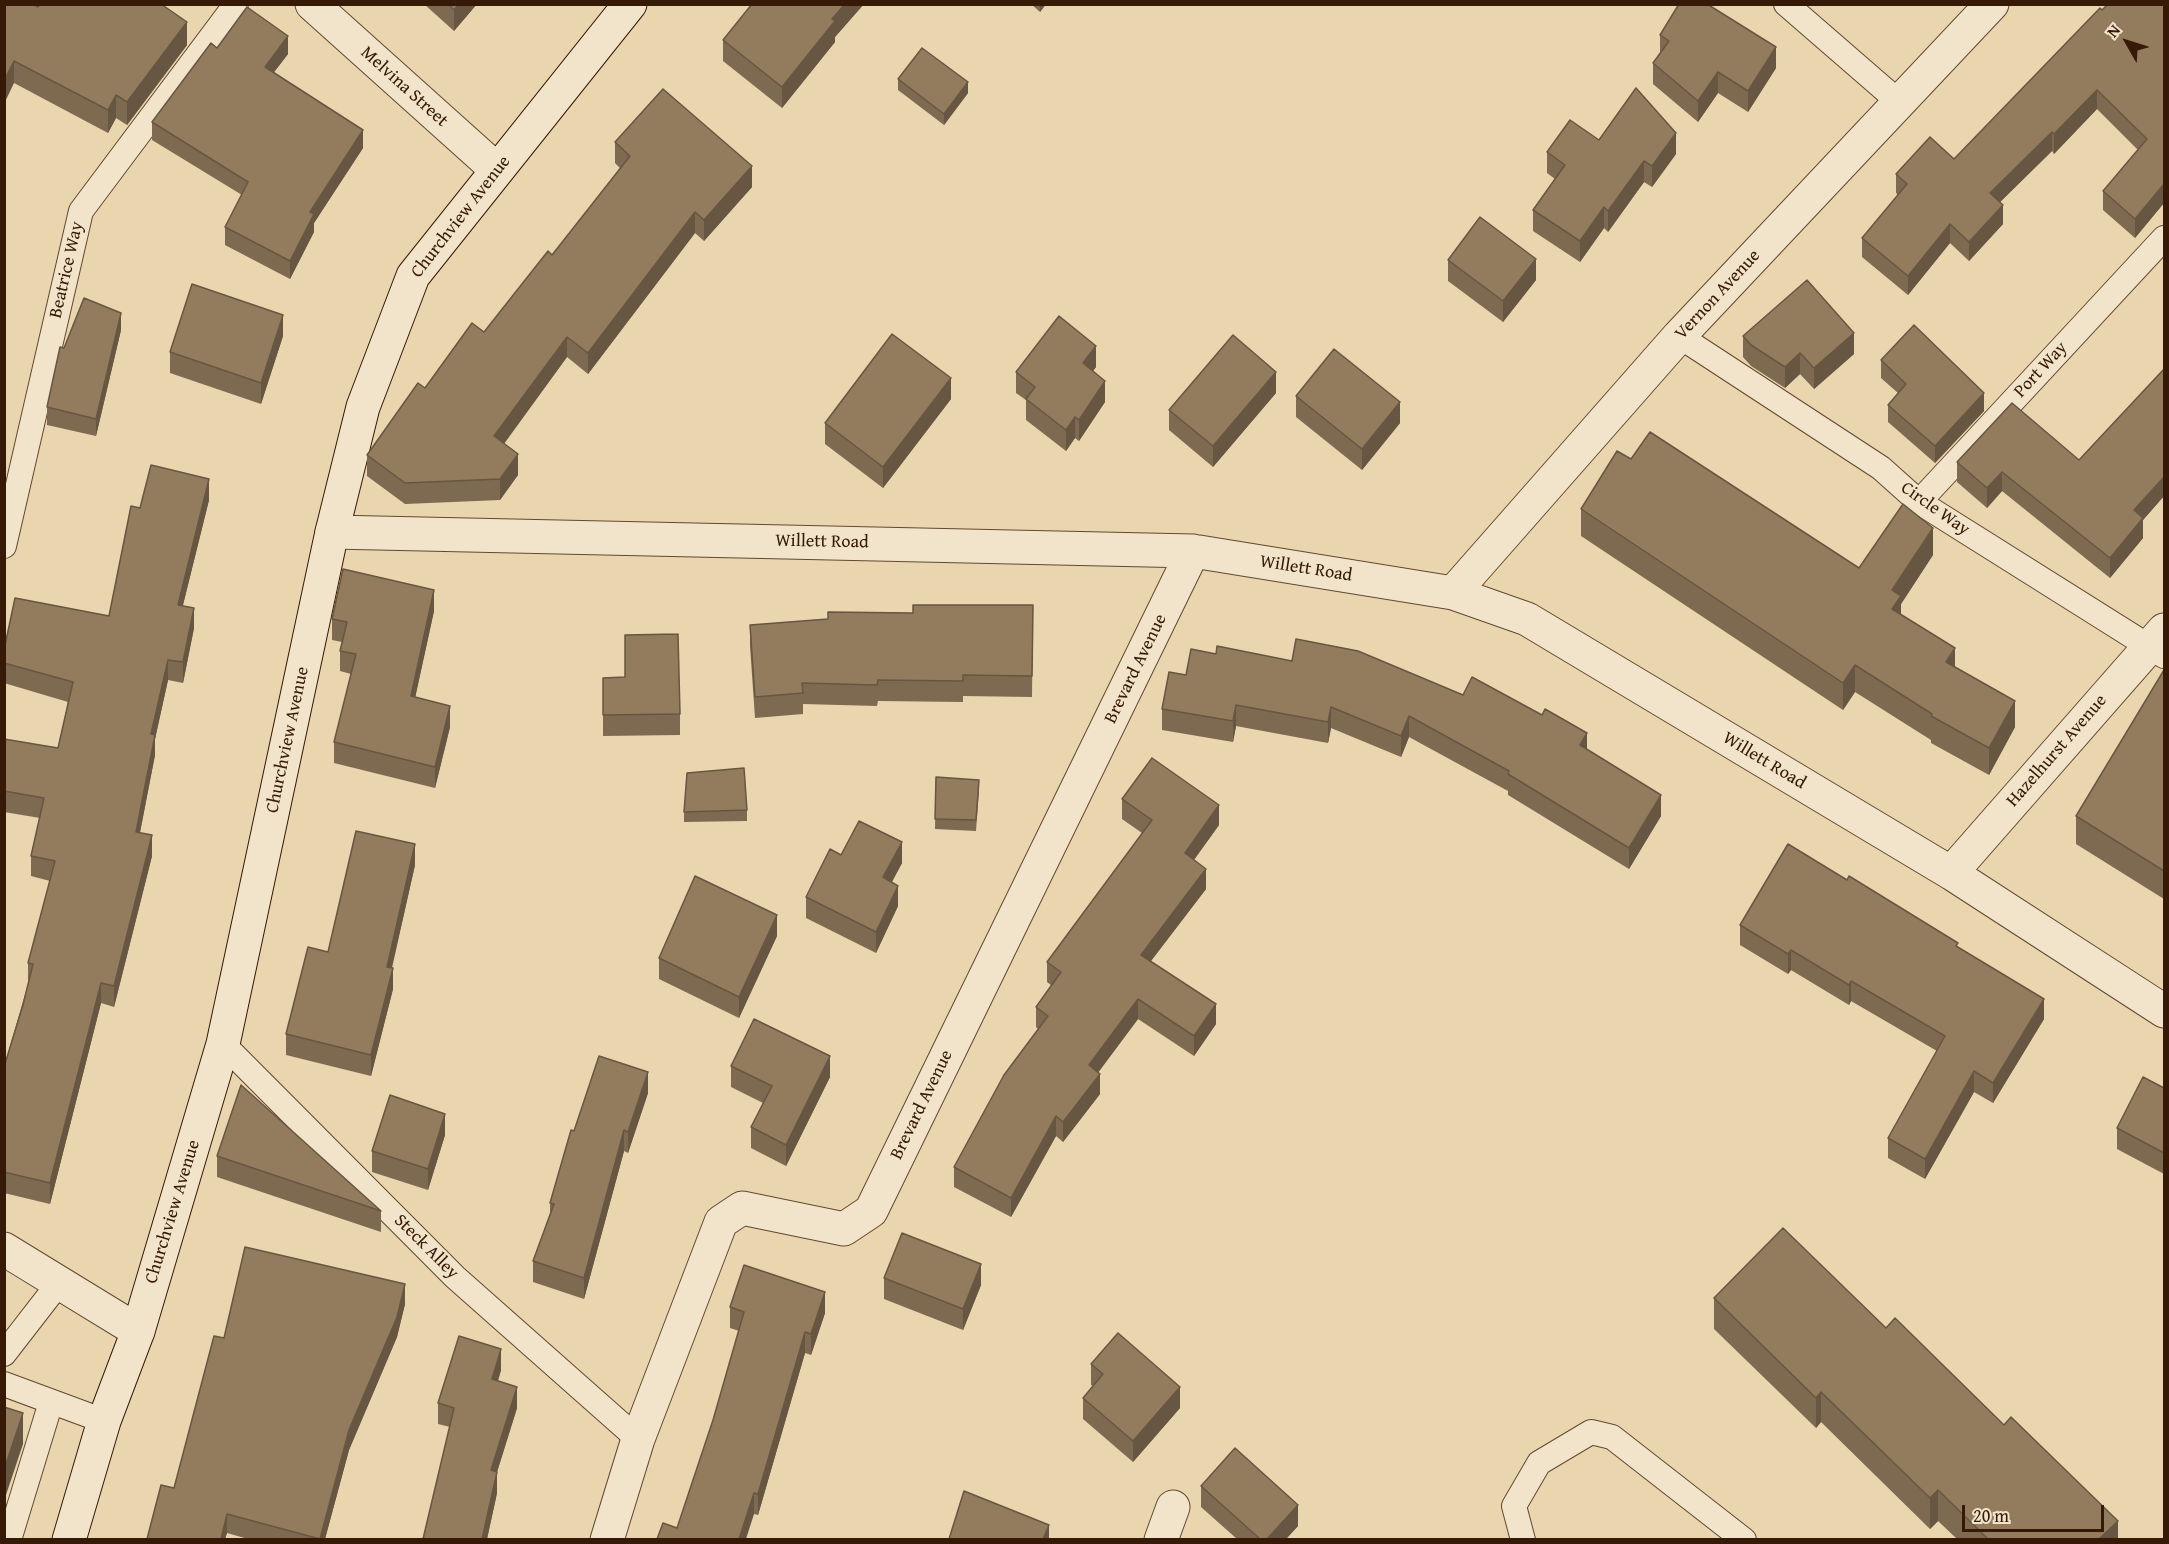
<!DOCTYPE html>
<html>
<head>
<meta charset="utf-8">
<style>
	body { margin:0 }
	#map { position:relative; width:2169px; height:1544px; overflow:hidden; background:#e9d5ae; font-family:"Gentium Book Plus",serif }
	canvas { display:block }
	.frame { position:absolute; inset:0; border:6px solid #361907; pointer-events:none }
	.north { position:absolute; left:2097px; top:12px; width:60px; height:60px; -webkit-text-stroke:4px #f1e4ca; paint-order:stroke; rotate:309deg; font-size:16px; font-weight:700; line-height:24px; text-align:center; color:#361907 }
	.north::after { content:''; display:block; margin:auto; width:21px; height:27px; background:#361907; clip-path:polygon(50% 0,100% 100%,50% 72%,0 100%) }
	.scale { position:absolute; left:1962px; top:1505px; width:142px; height:27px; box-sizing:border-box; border:3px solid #361907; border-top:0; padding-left:8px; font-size:18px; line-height:21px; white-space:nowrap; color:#361907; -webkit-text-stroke:4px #f1e4ca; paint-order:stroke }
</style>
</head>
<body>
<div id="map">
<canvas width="2169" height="1544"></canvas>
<div class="frame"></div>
<div class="north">N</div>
<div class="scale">20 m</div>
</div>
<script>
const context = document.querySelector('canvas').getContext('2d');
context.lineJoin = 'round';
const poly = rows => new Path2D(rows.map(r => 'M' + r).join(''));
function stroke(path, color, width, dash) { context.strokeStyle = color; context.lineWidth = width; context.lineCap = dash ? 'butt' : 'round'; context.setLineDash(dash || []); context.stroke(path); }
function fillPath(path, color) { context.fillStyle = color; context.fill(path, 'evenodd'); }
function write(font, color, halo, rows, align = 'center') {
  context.font = font + ' "Gentium Book Plus",serif'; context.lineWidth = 4.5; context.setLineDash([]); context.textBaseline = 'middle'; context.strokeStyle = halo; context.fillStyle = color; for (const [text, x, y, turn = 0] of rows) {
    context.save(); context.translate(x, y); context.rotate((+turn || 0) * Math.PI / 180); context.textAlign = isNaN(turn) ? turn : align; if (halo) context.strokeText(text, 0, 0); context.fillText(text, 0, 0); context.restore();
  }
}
const lane = poly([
	[1786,4,1899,102],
	[1679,336,1881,468,1919,502,2164,656],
	[1919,502,2164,238],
	[4,546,81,211,236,4],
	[223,1044,455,1277,638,1439],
	[4,1354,59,1283],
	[4,1384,104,1421],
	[9,1540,51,1402],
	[1523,1540,1514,1506,1539,1463,1591,1432,1612,1437,1744,1540]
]);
const street = poly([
	[312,4,497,170],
	[332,532,1193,551,1453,593,1527,619,1951,873,2164,1011],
	[1453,593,1679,336,1992,4],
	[1951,873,2164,630],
	[4,1249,138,1331],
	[607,1540,638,1439,721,1222,742,1208,844,1229,871,1211,1193,551],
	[1161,1540,1173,1507]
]);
const secondary = poly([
	[69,1540,104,1421,138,1331,223,1044,332,532,363,407,413,276,630,4]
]);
stroke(lane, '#634831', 26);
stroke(street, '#634831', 35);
stroke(secondary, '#361907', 35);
stroke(lane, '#f1e4ca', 24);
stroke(street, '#f1e4ca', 33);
stroke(secondary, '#f1e4ca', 33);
fillPath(poly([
	[4,4,38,7,187,45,127,125,116,118,108,133,14,83],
	[424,4,477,4,454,31],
	[752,4,864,4,835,37,835,42,782,108,723,61,723,40],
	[1031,4,1046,4,1040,12],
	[2164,4,2164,203,2135,238,2103,210,2103,191,2138,150,2097,109,2054,154,2052,151,2000,202,2003,224,1969,261,1950,243,1908,295,1862,257,1862,238,1898,195,1896,193,1896,174,1954,159,2102,10],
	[1660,35,1776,68,1748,112,1718,93,1698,122,1653,84,1653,63,1660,53],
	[217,48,288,54,274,72,363,148,314,223,314,232,290,279,225,245,225,227,242,195,152,140,152,122],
	[898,79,968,93,944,125,898,90],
	[1599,140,1676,154,1652,187,1644,182,1608,232,1604,228,1580,262,1533,231,1533,210,1555,179,1547,173,1547,152],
	[615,142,752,187,704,241,695,233,588,374,567,357,504,444,518,475,500,500,405,504,367,476,367,455,425,388,484,332,552,255,620,168,615,163],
	[1448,260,1536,280,1503,322,1448,281],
	[121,330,96,436,47,425,47,407],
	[283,336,261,404,170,373,170,352],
	[1743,336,1854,354,1814,389,1800,374,1785,388,1751,366,1743,357],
	[1881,360,1984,411,1935,463,1888,422,1888,405,1898,393,1881,378],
	[1096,367,1093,371,1105,402,1079,441,1075,438,1066,451,1026,420,1026,400,1016,393,1016,372],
	[2164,369,2164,496,2143,520,2143,538,2110,578,2002,491,1987,508,1957,482,1957,462,2079,460],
	[1276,393,1213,467,1169,430,1169,410],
	[1296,396,1400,423,1362,470,1296,417],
	[951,399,883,488,825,444,825,423],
	[1631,459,1859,568,1933,555,1901,604,1901,614,2015,727,1989,775,1931,743,1931,740,1855,692,1843,710,1581,536,1581,509],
	[209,500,183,605,194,628,183,683,168,680,155,739,155,755,140,833,152,856,114,1007,101,1003,50,1204,4,1193,4,1067,28,984,28,963,50,881,31,876,31,856,40,818,4,812,4,739,58,748,68,702,4,683,4,650,109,616,140,508],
	[1033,605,1032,697,963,696,963,702,878,701,877,706,803,704,803,714,755,718,750,646,750,625,913,613],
	[434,611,415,697,450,727,435,788,334,763,334,742,351,674,340,671,340,651,342,642,332,640,332,619],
	[2164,671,2164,899,2076,844,2076,816],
	[1169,672,1587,749,1661,816,1629,869,1508,795,1508,791,1409,737,1401,757,1331,728,1328,743,1236,726,1233,742,1162,730,1162,709],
	[603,678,680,714,680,735,603,736],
	[936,777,979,790,976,831,935,829],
	[1122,799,1219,825,1194,860,1206,889,1151,961,1216,1024,1194,1056,1138,1019,1098,1072,1100,1094,1063,1142,1056,1136,1011,1217,954,1187,954,1167,1038,1029,1036,1027,1036,1007,1051,985,1047,982,1047,962,1142,833,1122,819],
	[747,810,747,821,684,822,684,812],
	[841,855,902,863,892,882,898,906,876,953,806,918,806,897],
	[415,865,392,968,393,989,371,1076,286,1055,286,1034,328,952],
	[1740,925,1958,948,2044,1019,1993,1103,1974,1092,1925,1179,1888,1158,1888,1138,1937,1051,1851,1001,1849,1005,1791,970,1788,974,1740,945],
	[777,936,739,1018,659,979,659,958],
	[731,1066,830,1077,786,1166,751,1148,751,1127,763,1103,731,1087],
	[2164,1088,2164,1174,2117,1149,2117,1128],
	[648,1093,628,1153,624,1151,584,1299,533,1282,533,1261,550,1214,550,1203,574,1131],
	[445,1135,428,1190,372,1172,372,1151],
	[217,1156,381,1211,381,1232,217,1177],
	[884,1278,981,1285,963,1330,884,1299],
	[1714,1298,1886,1328,2118,1539,1957,1539,1938,1521,1930,1529,1821,1422,1816,1428,1714,1329],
	[405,1304,397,1337,349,1450,325,1539,248,1539,227,1533,225,1539,147,1539,174,1488,224,1338],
	[730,1307,825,1313,811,1355,805,1353,758,1515,754,1514,657,1539,677,1528,713,1420,739,1331,730,1328],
	[1091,1364,1180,1408,1133,1462,1083,1419,1083,1398,1093,1386,1091,1385],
	[501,1370,498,1381,517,1408,497,1472,497,1493,487,1539,423,1539,450,1427,438,1424,438,1403],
	[1201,1486,1298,1526,1286,1539,1237,1539,1201,1507]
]), '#7e6a51');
fillPath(poly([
	[459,4,477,4,454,31,454,10],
	[845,4,864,4,835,37,835,42,782,108,782,87,832,19],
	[1040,4,1046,4,1040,12],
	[187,22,187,45,127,125,127,102],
	[288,36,288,54,265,84,265,67],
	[1776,47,1776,68,1748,112,1748,91],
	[14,61,14,83,4,104,4,81],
	[1718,72,1718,93,1698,122,1698,101],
	[968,82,968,93,944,125,944,114],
	[2097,90,2097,109,2054,154,2054,134],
	[116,95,116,118,108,133,108,110],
	[363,130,363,148,314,223,314,232,290,279,290,261,310,212],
	[2052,132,2052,151,1990,212,1990,193],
	[1676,133,1676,154,1652,187,1652,166],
	[1644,161,1644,182,1608,232,1608,211],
	[752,166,752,187,704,241,704,220],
	[2164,184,2164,203,2135,238,2135,219],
	[2003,205,2003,224,1969,261,1969,242],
	[1604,207,1604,228,1580,262,1580,241],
	[695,212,695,233,588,374,588,353],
	[1950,224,1950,243,1908,295,1908,276],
	[1536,259,1536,280,1503,322,1503,301],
	[121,313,121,330,96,436,96,419],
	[283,315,283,336,261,404,261,383],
	[1854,333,1854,354,1814,389,1814,368],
	[567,337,567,357,494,457,494,436],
	[1096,346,1096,367,1083,384,1083,363],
	[1800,353,1800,374,1785,388,1785,367],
	[1276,372,1276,393,1213,467,1213,446],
	[951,378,951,399,883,488,883,467],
	[1105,381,1105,402,1079,441,1079,420],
	[1984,393,1984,411,1935,463,1935,446],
	[1400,402,1400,423,1362,470,1362,449],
	[1075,417,1075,438,1066,451,1066,430],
	[518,454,518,475,500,500,500,479],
	[2002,472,2002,491,1987,508,1987,488],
	[2164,477,2164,496,2143,520,2143,538,2110,578,2110,558,2134,510],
	[209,479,209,500,178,625,178,605],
	[1933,528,1933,555,1901,604,1901,622,1892,635,1892,590],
	[434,590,434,611,411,717,411,696],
	[194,608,194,628,183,683,183,662],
	[1955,648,1955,675,1946,662],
	[168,660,168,680,155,739,155,755,136,852,136,832,151,734],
	[1855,665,1855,692,1843,710,1843,683],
	[2015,701,2015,727,1989,775,1989,748],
	[1236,705,1236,726,1233,742,1233,721],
	[450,706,450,727,435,788,435,767],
	[1331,707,1331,728,1328,743,1328,722],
	[1409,716,1409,737,1401,757,1401,736],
	[1587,733,1587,754,1580,745],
	[1661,795,1661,816,1629,869,1629,848],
	[1219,805,1219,825,1185,872,1185,853],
	[152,835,152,856,114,1007,114,986],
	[902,842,902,863,883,898,883,877],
	[415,844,415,865,387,988,387,967],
	[1206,869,1206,889,1141,974,1141,955],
	[898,886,898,906,876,953,876,932],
	[777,915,777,936,739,1018,739,997],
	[1791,950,1791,970,1788,974,1788,954],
	[393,968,393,989,371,1076,371,1055],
	[1851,981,1851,1001,1849,1005,1849,985],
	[101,983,101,1003,50,1204,50,1183],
	[1138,999,1138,1019,1089,1085,1089,1065],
	[2044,999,2044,1019,1993,1103,1993,1083],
	[1216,1004,1216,1024,1194,1056,1194,1036],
	[830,1056,830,1077,786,1166,786,1145],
	[1974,1071,1974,1092,1925,1179,1925,1159],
	[648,1072,648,1093,628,1153,628,1132],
	[1100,1074,1100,1094,1063,1142,1063,1122],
	[445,1114,445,1135,428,1190,428,1169],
	[1056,1116,1056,1136,1011,1217,1011,1198],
	[624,1130,624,1151,584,1299,584,1278],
	[981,1264,981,1285,963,1330,963,1309],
	[405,1284,405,1304,397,1337,349,1450,325,1539,320,1539,349,1430],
	[825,1292,825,1313,811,1355,811,1334],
	[805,1332,805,1353,758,1515,758,1494],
	[501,1349,501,1370,492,1400,492,1379],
	[517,1387,517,1408,497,1472,497,1493,487,1539,482,1539,491,1470],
	[1180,1387,1180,1408,1133,1462,1133,1441],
	[1821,1392,1821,1422,1816,1428,1816,1398],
	[23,1413,23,1444,4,1501,4,1470],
	[1938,1490,1938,1521,1930,1529,1930,1498],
	[754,1493,754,1514,746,1539,739,1539],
	[1298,1505,1298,1526,1286,1539,1267,1539],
	[227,1514,227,1533,225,1539,221,1539],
	[2118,1521,2118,1539,2099,1539],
	[1049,1525,1049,1539,1043,1539]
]), '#675642');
const building = poly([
	[4,4,33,4,38,7,40,4,161,4,187,22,127,102,116,95,108,110,14,61,4,81,4,4],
	[448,4,459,4,454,10,448,4],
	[752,4,845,4,832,19,835,21,782,87,723,40,752,4],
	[1679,4,1707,4,1776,47,1748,91,1718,72,1698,101,1653,63,1669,41,1660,35,1679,4],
	[2108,4,2164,4,2164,184,2135,219,2103,191,2147,139,2097,90,2054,134,2052,132,1990,193,2003,205,1969,242,1950,224,1908,276,1862,238,1907,184,1896,174,1930,137,1954,159,2100,8,2102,10,2108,4],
	[247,7,288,36,265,67,363,130,310,212,314,214,290,261,225,227,248,182,152,122,211,43,217,48,247,7],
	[922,48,968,82,944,114,898,79,922,48],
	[1636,88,1676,133,1652,166,1644,161,1608,211,1604,207,1580,241,1533,210,1565,165,1547,152,1570,120,1599,140,1636,88],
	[663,89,752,166,704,220,695,212,588,353,567,337,494,436,518,454,500,479,405,483,367,455,418,383,425,388,472,323,484,332,548,251,552,255,630,156,615,142,663,89],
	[1480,217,1536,259,1503,301,1448,260,1480,217],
	[1807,280,1854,333,1814,368,1800,353,1785,367,1751,345,1743,336,1807,280],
	[192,284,283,315,261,383,170,352,192,284],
	[84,298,121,313,96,419,47,407,60,347,64,348,84,298],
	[1059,316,1096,346,1083,363,1105,381,1079,420,1075,417,1066,430,1026,399,1035,387,1016,372,1059,316],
	[1914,325,1984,393,1935,446,1888,405,1906,384,1881,360,1914,325],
	[892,334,951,378,883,467,825,423,892,334],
	[1233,335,1276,372,1213,446,1169,410,1233,335],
	[1334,349,1400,402,1362,449,1296,396,1334,349],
	[2164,369,2164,477,2134,510,2143,518,2110,558,2002,472,1987,488,1957,462,2012,403,2079,460,2164,369],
	[1650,432,1859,568,1903,504,1933,528,1892,590,1901,596,1892,609,1955,648,1946,662,2015,701,1989,748,1931,716,1932,714,1855,665,1843,683,1581,509,1617,451,1631,459,1650,432],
	[151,465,209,479,178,605,194,608,183,662,168,660,151,734,155,735,136,832,152,835,114,986,101,983,50,1183,4,1172,4,1067,23,1005,33,964,28,963,55,861,31,856,44,798,4,791,4,739,58,748,73,682,4,663,4,650,15,598,109,616,131,506,140,508,151,465],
	[343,569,434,590,411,696,450,706,435,767,334,742,356,654,340,651,347,622,332,619,343,569],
	[913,605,1033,605,1032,676,963,675,963,681,878,680,877,685,802,683,803,693,755,697,750,625,828,619,828,612,913,613,913,605],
	[678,634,680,714,603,715,603,678,625,677,625,635,678,634],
	[1296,639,1358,651,1463,695,1472,677,1542,715,1545,709,1587,733,1580,745,1661,795,1629,848,1508,774,1509,771,1409,716,1401,736,1331,707,1328,722,1236,705,1233,721,1162,709,1169,672,1186,675,1191,649,1216,654,1217,646,1292,661,1296,639],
	[2164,670,2164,871,2076,816,2164,670],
	[1152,758,1219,805,1185,853,1206,869,1141,955,1216,1004,1194,1036,1138,999,1089,1065,1100,1074,1063,1122,1056,1116,1011,1198,954,1167,1004,1075,1048,1016,1036,1007,1061,972,1047,962,1152,820,1122,799,1152,758],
	[744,768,747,810,684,812,687,773,744,768],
	[936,777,979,780,976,820,935,819,936,777],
	[859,821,902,842,883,877,898,886,876,932,806,897,830,849,841,855,859,821],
	[356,831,415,844,387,967,393,968,371,1055,286,1034,308,947,328,952,356,831],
	[1788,844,1847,880,1849,876,1958,943,1956,946,2044,999,1993,1083,1974,1071,1925,1159,1888,1138,1945,1036,1851,981,1849,985,1791,950,1788,954,1740,925,1788,844],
	[695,876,777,915,739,997,659,958,695,876],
	[754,1019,830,1056,786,1145,751,1127,772,1086,731,1066,754,1019],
	[599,1056,648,1072,628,1132,624,1130,584,1278,533,1261,554,1204,550,1203,571,1130,574,1131,599,1056],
	[2143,1077,2164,1088,2164,1153,2117,1128,2143,1077],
	[241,1085,381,1211,217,1156,241,1085],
	[390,1095,445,1114,428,1169,372,1151,390,1095],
	[1783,1228,1886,1328,1895,1318,2004,1425,2011,1417,2118,1521,2099,1539,1988,1539,1938,1490,1930,1498,1821,1392,1816,1398,1714,1298,1783,1228],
	[902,1233,981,1264,963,1309,884,1278,902,1233],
	[245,1247,405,1284,397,1317,349,1430,320,1539,227,1514,221,1539,147,1539,161,1485,174,1488,214,1336,224,1338,245,1247],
	[744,1265,825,1292,811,1334,805,1332,758,1494,754,1493,739,1539,657,1539,663,1523,677,1528,713,1420,744,1312,730,1307,744,1265],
	[1118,1333,1180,1387,1133,1441,1083,1398,1103,1374,1091,1364,1118,1333],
	[459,1336,501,1349,492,1379,517,1387,491,1470,497,1472,482,1539,423,1539,454,1408,438,1403,459,1336],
	[4,1407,23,1413,4,1470,4,1407],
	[1235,1448,1298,1505,1267,1539,1260,1539,1201,1486,1235,1448],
	[964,1491,1049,1525,1043,1539,949,1539,964,1491]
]);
fillPath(building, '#937b5e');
stroke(building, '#675642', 1.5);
write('18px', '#361907', '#f1e4ca', [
	["Melvina Street",404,87,42],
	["Churchview Avenue",461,217,-52],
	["Beatrice Way",67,270,-77],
	["Vernon Avenue",1718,295,-47],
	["Port Way",2041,370,-47],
	["Circle Way",1935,509,35],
	["Willett Road",822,542,1],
	["Willett Road",1306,569,9],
	["Brevard Avenue",1136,669,-64],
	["Churchview Avenue",288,740,-78],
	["Hazelhurst Avenue",2057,751,-49],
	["Willett Road",1764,761,31],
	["Brevard Avenue",922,1105,-64],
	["Churchview Avenue",173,1212,-73],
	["Steck Alley",426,1247,45]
]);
</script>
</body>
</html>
